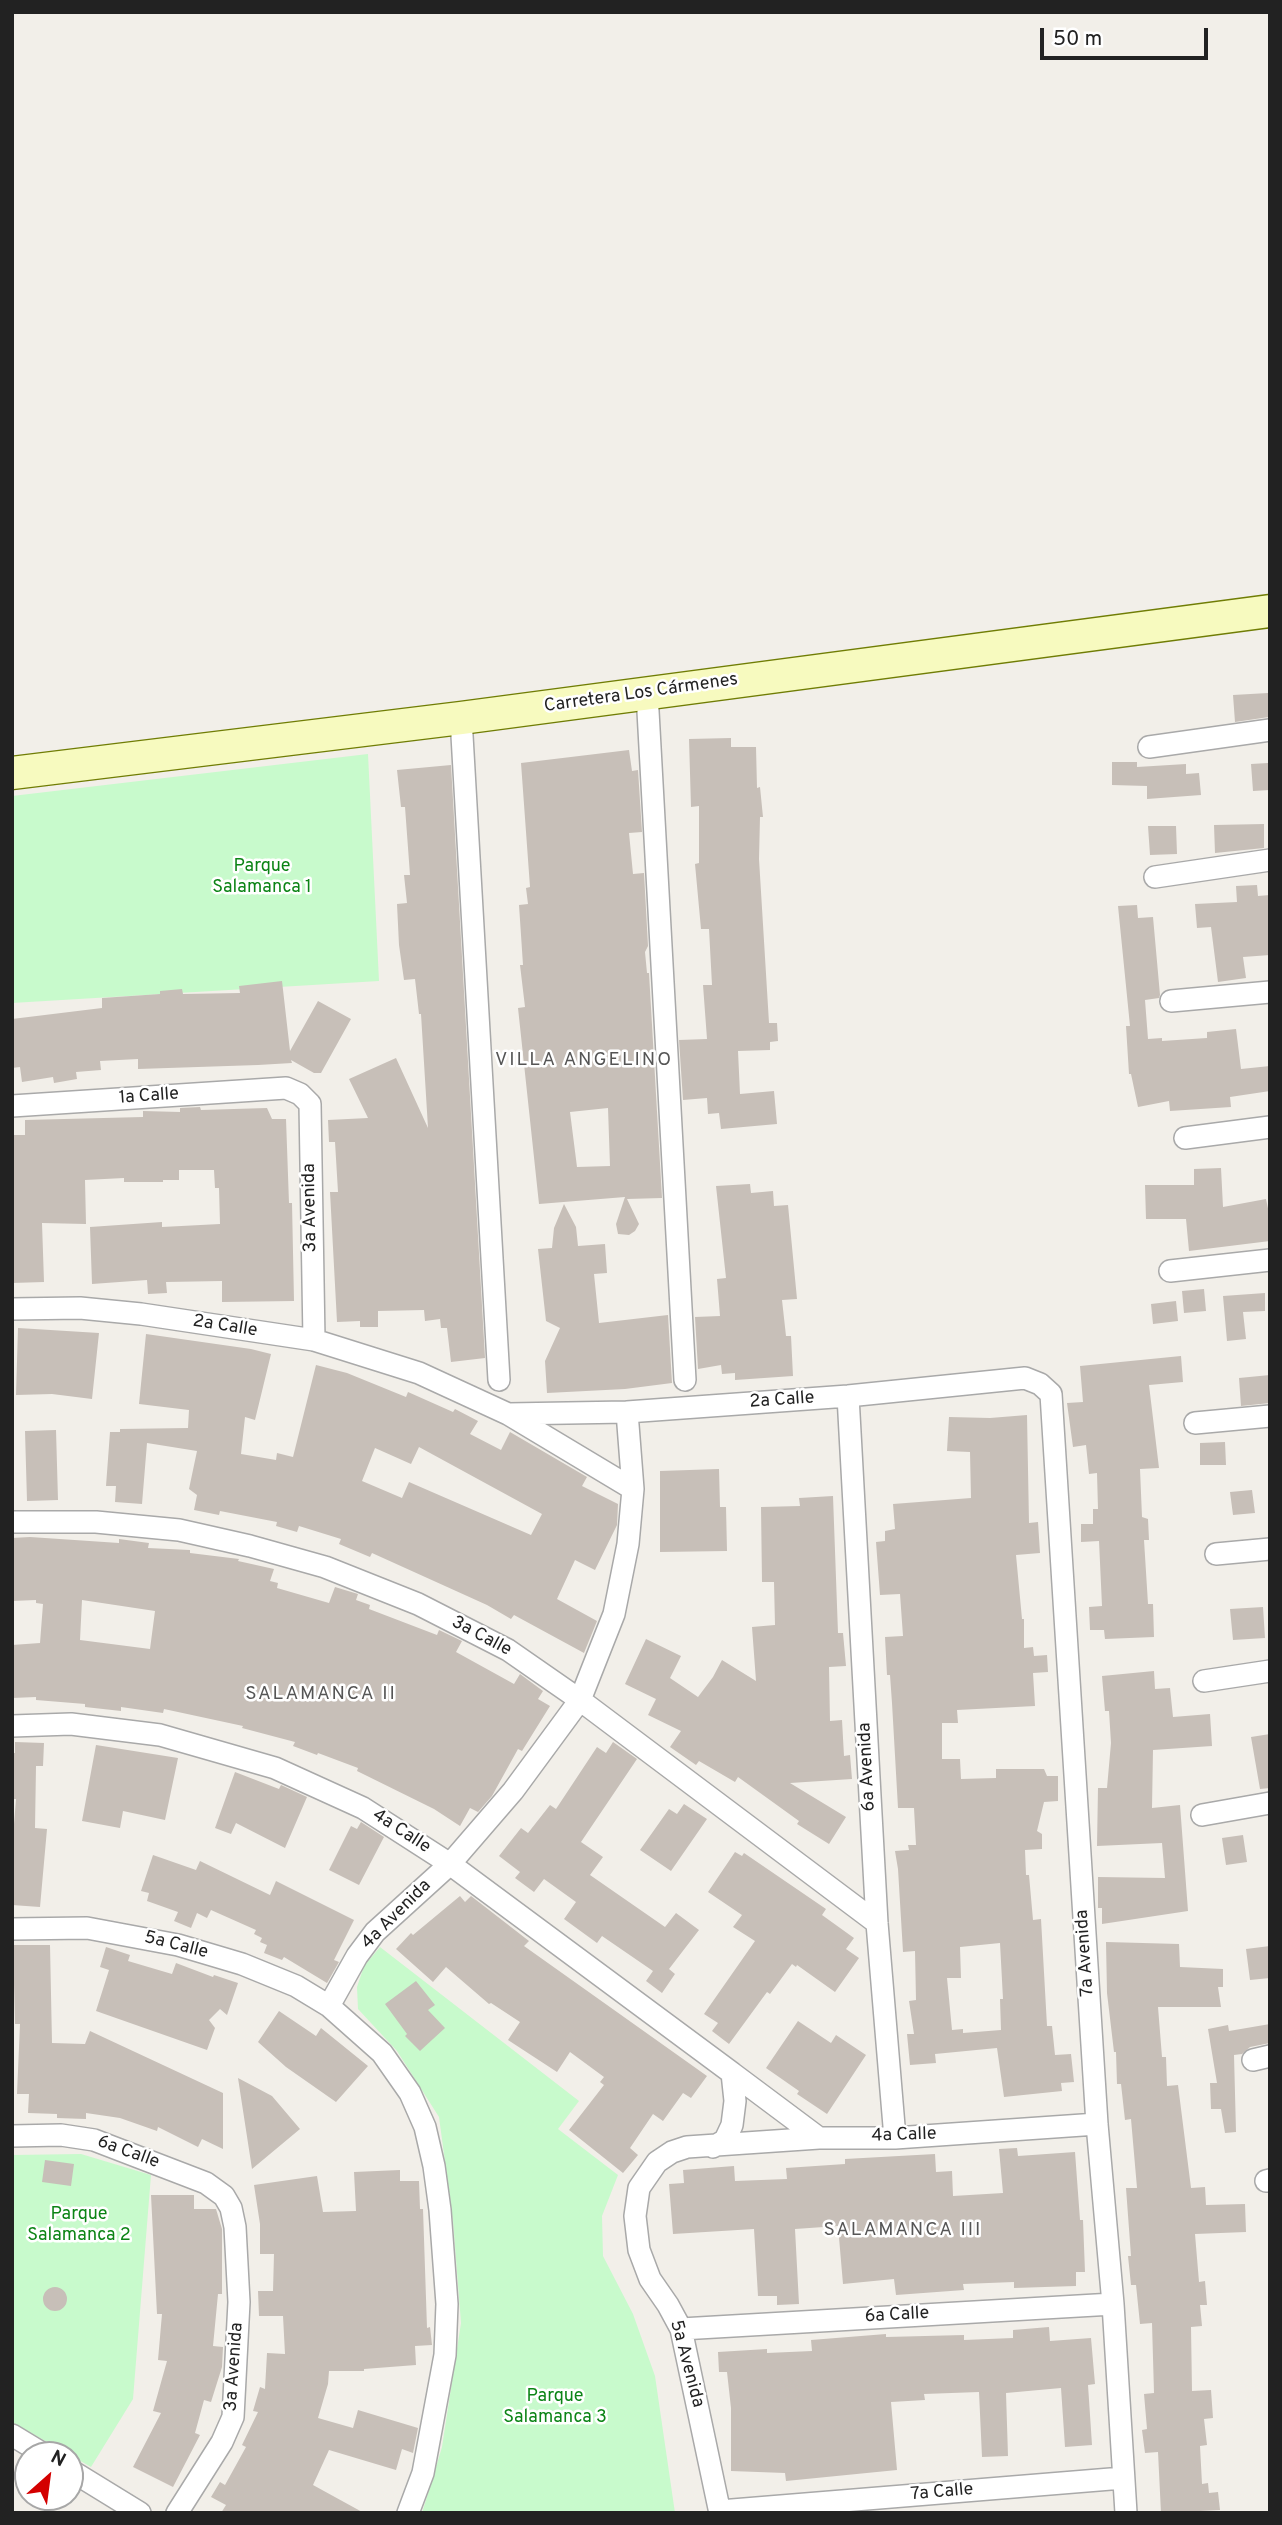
<!DOCTYPE html>
<html>
<head>
<meta charset="utf-8">
<style>
	body { margin:0 }
	#map { position:relative; width:1282px; height:2525px; overflow:hidden; background:#f2efe9; font-family:Overpass,sans-serif }
	canvas { display:block }
	.frame { position:absolute; inset:0; border:14px solid #222; pointer-events:none }
	.north { position:absolute; left:14px; top:2441px; width:70px; height:70px; box-sizing:border-box; background:#fff; border:2px solid #a7a7a7; border-radius:50%; rotate:28deg; font-size:19px; font-weight:700; line-height:28px; text-align:center; color:#222 }
	.north::after { content:''; display:block; margin:auto; width:24px; height:32px; background:#d40000; clip-path:polygon(50% 0,100% 100%,50% 72%,0 100%) }
	.scale { position:absolute; left:1040px; top:28px; width:168px; height:32px; box-sizing:border-box; border:4px solid #222; border-top:0; padding-left:9px; font-size:21px; line-height:24px; white-space:nowrap; color:#222; -webkit-text-stroke:5px #fff; paint-order:stroke }
</style>
</head>
<body>
<div id="map">
<canvas width="1282" height="2525"></canvas>
<div class="frame"></div>
<div class="north">N</div>
<div class="scale">50 m</div>
</div>
<script>
const context = document.querySelector('canvas').getContext('2d');
context.lineJoin = 'round';
function fillPath(path, color) { context.fillStyle = color; context.fill(path, 'evenodd'); }
const poly = rows => new Path2D(rows.map(r => 'M' + r).join(''));
function stroke(path, color, width, dash) { context.strokeStyle = color; context.lineWidth = width; context.lineCap = dash ? 'butt' : 'round'; context.setLineDash(dash || []); context.stroke(path); }
function write(font, color, halo, rows, align = 'center') {
  context.font = font + ' Overpass,sans-serif'; context.lineWidth = 5; context.setLineDash([]); context.textBaseline = 'middle'; context.strokeStyle = halo; context.fillStyle = color; for (const [text, x, y, turn = 0] of rows) {
    context.save(); context.translate(x, y); context.rotate((+turn || 0) * Math.PI / 180); context.textAlign = isNaN(turn) ? turn : align; if (halo) context.strokeText(text, 0, 0); context.fillText(text, 0, 0); context.restore();
  }
}
fillPath(poly([
	[368,754,379,981,12,1003,12,796],
	[380,1947,579,2101,558,2129,618,2175,602,2216,603,2256,633,2314,655,2376,675,2513,422,2513,442,2447,461,2323,453,2221,439,2117,397,2051,358,2009,357,1987,364,1966],
	[81,2154,151,2175,133,2399,91,2467,12,2422,12,2155]
]), '#c8facc');
fillPath(poly([
	[1268,693,1269,717,1235,722,1233,695],
	[731,738,731,747,756,747,757,788,760,787,763,817,760,817,759,859,769,1023,777,1023,778,1041,770,1042,770,1050,738,1051,740,1094,774,1091,777,1124,721,1129,719,1113,708,1114,707,1098,683,1100,679,1040,707,1039,703,985,712,985,709,929,701,929,695,864,699,863,699,806,691,807,689,739],
	[629,750,632,771,638,770,642,832,629,833,633,874,644,873,648,946,645,952,647,973,649,973,662,1198,627,1199,639,1224,635,1231,629,1235,618,1234,616,1224,625,1197,539,1204,518,1008,525,1007,520,965,523,965,519,905,528,904,526,888,530,887,521,763],
	[608,1108,610,1166,577,1167,570,1112],
	[1112,762,1137,762,1137,767,1186,764,1186,774,1199,773,1201,795,1147,799,1147,786,1112,785],
	[1268,763,1270,790,1253,791,1251,764],
	[451,765,485,1358,451,1362,447,1328,441,1328,440,1319,425,1321,424,1310,378,1311,378,1327,360,1327,360,1321,337,1322,330,1192,338,1192,335,1142,329,1142,328,1120,368,1118,349,1079,396,1058,428,1128,421,1014,419,1014,415,979,404,980,399,945,397,904,407,903,404,875,410,875,405,807,401,807,397,770],
	[1264,824,1264,848,1215,853,1214,825],
	[1148,826,1176,826,1177,854,1150,855],
	[1257,885,1258,896,1270,895,1270,955,1243,957,1246,978,1218,982,1211,927,1197,928,1195,904,1237,902,1236,886],
	[1137,905,1138,918,1153,917,1160,995,1159,998,1145,1000,1148,1039,1162,1038,1162,1041,1207,1038,1207,1032,1236,1029,1241,1069,1270,1066,1270,1091,1230,1097,1231,1107,1170,1111,1169,1101,1138,1107,1131,1074,1129,1074,1126,1026,1130,1026,1118,906],
	[282,981,290,1051,318,1001,351,1019,321,1073,314,1073,291,1060,292,1063,258,1065,138,1069,138,1059,100,1061,101,1070,76,1072,77,1079,54,1083,53,1077,22,1082,20,1067,12,1068,12,1019,102,1008,102,998,160,994,160,991,182,989,183,994,240,993,239,986],
	[200,1107,201,1110,267,1108,272,1119,286,1119,289,1203,292,1203,294,1301,222,1302,222,1281,166,1282,167,1293,148,1294,147,1280,92,1284,90,1227,162,1222,162,1227,220,1224,219,1188,215,1188,214,1170,179,1170,179,1180,163,1180,163,1182,124,1182,124,1178,85,1180,86,1224,42,1223,44,1282,12,1283,12,1135,25,1135,25,1120,143,1117,143,1111,180,1112,180,1108],
	[1221,1168,1223,1207,1266,1199,1270,1218,1270,1241,1189,1251,1186,1219,1146,1219,1145,1185,1194,1185,1194,1169],
	[750,1184,751,1193,773,1191,774,1206,788,1205,797,1299,782,1300,786,1336,791,1336,793,1376,735,1380,735,1373,722,1374,721,1365,698,1369,695,1317,720,1316,717,1279,726,1278,716,1186],
	[564,1204,576,1227,578,1246,605,1244,607,1273,594,1274,599,1323,668,1315,672,1383,625,1389,547,1393,545,1361,560,1328,546,1321,538,1249,552,1248,554,1228],
	[1204,1289,1206,1311,1184,1313,1182,1291],
	[1265,1293,1265,1311,1243,1312,1246,1339,1227,1341,1223,1296],
	[1176,1301,1178,1321,1153,1324,1151,1304],
	[18,1328,99,1333,92,1399,52,1394,16,1395],
	[146,1334,251,1349,271,1354,255,1420,245,1417,241,1454,276,1460,277,1453,293,1457,316,1365,347,1373,406,1397,408,1392,453,1412,455,1409,478,1421,470,1434,501,1450,510,1432,587,1477,582,1486,618,1504,617,1525,595,1570,575,1560,557,1599,597,1621,584,1653,514,1615,511,1619,487,1605,372,1553,370,1557,339,1544,341,1539,299,1526,297,1532,276,1526,277,1522,220,1511,219,1515,194,1510,197,1495,189,1489,197,1451,147,1443,142,1504,115,1502,116,1486,106,1486,110,1432,120,1432,120,1429,188,1428,189,1410,139,1404],
	[419,1447,542,1514,531,1535,409,1482,402,1498,362,1481,375,1448,411,1464],
	[1181,1356,1183,1382,1149,1385,1159,1468,1140,1469,1142,1517,1148,1519,1149,1540,1144,1540,1148,1604,1153,1604,1154,1637,1105,1639,1104,1630,1090,1630,1089,1607,1102,1606,1099,1541,1081,1542,1081,1524,1093,1524,1093,1509,1098,1509,1097,1473,1089,1474,1086,1445,1073,1447,1067,1403,1083,1402,1080,1366],
	[1270,1375,1270,1403,1241,1406,1239,1378],
	[1027,1415,1029,1523,1038,1522,1040,1553,1016,1555,1022,1619,1024,1619,1024,1648,1033,1647,1034,1656,1047,1655,1048,1672,1033,1673,1035,1706,957,1710,958,1723,942,1723,942,1759,960,1759,961,1779,996,1778,996,1769,1044,1769,1047,1776,1058,1776,1058,1801,1044,1802,1037,1831,1042,1834,1042,1849,1025,1850,1026,1875,1029,1875,1033,1920,1041,1919,1047,2026,1052,2026,1055,2055,1071,2054,1074,2082,1061,2083,1062,2091,1004,2097,997,2048,935,2054,936,2063,910,2065,907,2034,914,2034,909,2001,916,2000,915,1951,903,1952,898,1869,895,1851,909,1850,908,1845,916,1845,914,1808,898,1808,892,1703,890,1675,887,1675,885,1637,903,1636,900,1594,880,1595,876,1542,885,1541,885,1531,895,1529,893,1504,971,1498,970,1452,947,1451,949,1417,990,1418],
	[1000,1943,1003,1999,1000,1999,1001,2030,963,2033,963,2029,952,2030,947,1978,961,1978,960,1947],
	[56,1430,58,1500,27,1501,25,1431],
	[1225,1442,1226,1465,1200,1465,1200,1443],
	[719,1469,720,1507,726,1507,727,1551,660,1552,660,1471],
	[1252,1490,1255,1513,1233,1515,1230,1492],
	[833,1496,838,1633,843,1633,846,1666,829,1667,830,1721,842,1720,844,1756,850,1755,852,1779,790,1783,846,1817,829,1844,797,1824,799,1821,738,1777,735,1782,699,1761,696,1765,670,1747,681,1731,648,1715,656,1699,625,1684,646,1639,681,1656,670,1678,698,1697,713,1677,722,1660,756,1681,752,1627,775,1625,774,1582,762,1582,761,1507,800,1506,799,1498],
	[30,1537,119,1543,119,1539,149,1543,148,1548,190,1550,190,1553,239,1559,238,1561,274,1569,270,1581,278,1583,277,1588,329,1603,335,1587,358,1594,356,1600,370,1605,369,1609,437,1635,439,1630,462,1641,456,1652,514,1684,520,1674,543,1691,538,1699,550,1706,522,1751,518,1749,492,1796,478,1812,470,1808,460,1826,434,1809,357,1771,358,1768,318,1753,317,1755,293,1746,295,1742,242,1728,243,1726,164,1709,163,1713,121,1707,121,1711,85,1707,85,1704,36,1700,36,1697,12,1698,12,1645,40,1643,43,1604,36,1603,36,1600,12,1601,12,1538],
	[82,1600,155,1611,150,1649,80,1640],
	[1263,1607,1265,1638,1233,1640,1230,1609],
	[1154,1671,1155,1689,1170,1688,1173,1717,1210,1714,1212,1746,1153,1750,1152,1808,1180,1805,1188,1911,1102,1924,1102,1908,1098,1908,1098,1877,1165,1878,1162,1843,1097,1846,1098,1788,1107,1788,1111,1743,1109,1711,1105,1711,1102,1676],
	[1270,1734,1270,1788,1260,1789,1251,1737],
	[15,1742,44,1743,43,1766,36,1766,35,1828,47,1829,40,1907,12,1905,12,1849,16,1799,12,1799,12,1753,15,1753],
	[613,1742,637,1759,581,1842,603,1857,590,1875,665,1927,676,1913,699,1930,669,1969,675,1974,662,1993,646,1981,653,1971,602,1936,597,1943,564,1919,576,1902,544,1879,534,1892,515,1878,520,1872,499,1856,521,1828,528,1833,550,1805,556,1809,597,1747,606,1753],
	[96,1745,178,1758,165,1820,123,1811,120,1828,82,1821],
	[235,1772,279,1789,281,1785,307,1797,285,1848,236,1823,231,1834,215,1828],
	[684,1804,707,1819,671,1871,640,1850,669,1809,677,1814],
	[361,1822,384,1837,359,1885,329,1870,351,1826,357,1829],
	[1243,1835,1247,1862,1226,1865,1222,1838],
	[735,1852,742,1856,744,1853,826,1909,822,1915,854,1938,846,1949,859,1958,835,1992,797,1965,796,1967,792,1964,770,1994,767,1992,729,2044,712,2031,718,2023,704,2014,755,1941,733,1927,742,1915,708,1892],
	[153,1855,196,1870,200,1861,270,1895,276,1881,354,1920,334,1960,339,1962,327,1983,284,1957,282,1960,264,1953,267,1945,260,1942,262,1938,254,1934,256,1930,211,1910,207,1918,197,1913,191,1928,174,1921,178,1912,147,1901,149,1893,141,1891],
	[460,1896,465,1902,471,1896,529,1941,524,1946,707,2076,691,2098,683,2093,663,2121,653,2114,630,2148,638,2155,623,2173,569,2130,604,2085,600,2082,604,2077,570,2052,557,2072,508,2040,520,2022,491,2003,489,2004,446,1967,433,1982,396,1949,411,1933,413,1935],
	[1106,1942,1179,1944,1180,1967,1223,1969,1223,1987,1218,1987,1221,2007,1158,2007,1162,2057,1166,2057,1167,2086,1178,2085,1191,2188,1205,2187,1206,2205,1245,2204,1246,2232,1195,2234,1199,2282,1205,2281,1207,2305,1200,2305,1202,2326,1191,2327,1192,2391,1211,2390,1213,2418,1204,2419,1207,2445,1200,2446,1202,2484,1208,2483,1209,2493,1218,2492,1220,2510,1161,2513,1158,2452,1145,2453,1142,2430,1147,2429,1144,2394,1154,2393,1152,2323,1140,2324,1136,2285,1131,2285,1128,2256,1131,2256,1126,2188,1137,2188,1131,2119,1125,2120,1121,2084,1117,2084,1116,2052,1114,2052,1107,1993],
	[13,1945,50,1945,52,2043,85,2044,90,2031,223,2093,223,2149,202,2139,198,2147,158,2127,157,2131,120,2118,86,2113,86,2119,57,2118,57,2114,28,2113,29,2094,17,2094,20,2024,15,2024],
	[1270,1946,1270,1978,1250,1980,1246,1949],
	[106,1947,130,1955,128,1961,172,1974,176,1963,213,1977,214,1975,238,1983,227,2015,220,2009,209,2020,215,2028,207,2050,96,2011,109,1970,100,1967],
	[416,1981,435,2005,428,2010,445,2028,420,2051,405,2036,407,2034,385,2004],
	[279,2011,316,2036,321,2028,368,2066,336,2102,286,2067,258,2042],
	[798,2021,831,2043,836,2035,866,2055,827,2114,797,2094,799,2091,766,2068],
	[1270,2024,1270,2043,1250,2047,1242,2054,1234,2055,1236,2132,1225,2133,1221,2109,1211,2109,1210,2083,1217,2083,1208,2029,1228,2025,1229,2031],
	[238,2078,272,2096,300,2129,252,2169],
	[1017,2148,1018,2156,1075,2152,1080,2220,1083,2220,1085,2272,1076,2272,1076,2286,1014,2288,1014,2282,963,2284,964,2290,896,2295,894,2279,843,2284,838,2226,795,2229,799,2304,777,2305,777,2296,758,2296,754,2229,673,2234,669,2184,684,2183,683,2170,734,2166,735,2181,787,2179,786,2168,845,2164,845,2159,935,2154,936,2172,952,2171,953,2196,1003,2193,999,2149],
	[45,2160,74,2164,71,2186,42,2182],
	[400,2170,400,2181,419,2181,420,2209,423,2209,427,2328,430,2327,432,2345,415,2346,416,2365,364,2369,364,2371,329,2371,328,2384,318,2418,353,2428,358,2410,418,2428,413,2453,402,2449,396,2470,329,2450,313,2485,364,2513,221,2513,226,2505,211,2497,220,2482,225,2485,246,2447,242,2445,258,2412,253,2411,260,2387,265,2389,267,2353,285,2354,283,2316,259,2316,258,2291,273,2291,274,2254,260,2254,260,2224,254,2185,317,2176,323,2212,356,2211,354,2172],
	[151,2195,194,2195,194,2209,216,2209,222,2229,222,2294,218,2294,213,2346,223,2347,222,2367,211,2402,204,2400,195,2433,200,2435,173,2487,133,2467,161,2413,153,2411,167,2361,158,2360,162,2314,157,2314],
	'43 2299a12 12 0 1 1 24 0a12 12 0 1 1-24 0Z',
	[1049,2327,1050,2341,1091,2338,1095,2384,1088,2385,1092,2445,1065,2447,1061,2388,1006,2393,1008,2456,982,2457,979,2392,924,2394,925,2400,891,2402,897,2470,786,2481,785,2473,731,2471,731,2408,727,2372,719,2372,718,2352,767,2349,767,2353,812,2351,811,2340,886,2334,886,2337,964,2335,964,2340,1013,2338,1013,2330]
]), '#c7bfb8');
const minor = poly([
	[647,693,685,1380],
	[461,718,499,1380],
	[1149,747,1270,730],
	[1155,877,1270,860],
	[1171,1001,1270,992],
	[12,1106,286,1088,300,1094,310,1104,314,1340],
	[1185,1138,1270,1127],
	[1170,1271,1270,1260],
	[12,1309,80,1308,141,1314,314,1340,419,1373,508,1414,633,1489],
	[848,1396,877,1923,895,2138],
	[508,1414,627,1412,848,1396,1025,1378,1040,1384,1051,1394,1097,2124,1113,2304,1126,2513],
	[1195,1423,1270,1416],
	[12,1522,96,1522,179,1530,250,1546,325,1567,418,1604,508,1650,580,1700,877,1923],
	[1216,1554,1270,1549],
	[1204,1681,1270,1671],
	[12,1726,71,1724,160,1735,275,1768,363,1808,450,1864,732,2073,735,2101,732,2125,725,2140,713,2147],
	[1202,1815,1270,1803],
	[12,1929,87,1928,178,1945,242,1964,296,1986,329,2006],
	[1253,2060,1270,2056],
	[732,2073,819,2138,895,2138,1097,2124],
	[12,2136,61,2135,94,2140,206,2183,224,2196,231,2208,235,2227,239,2302,233,2417,222,2442,177,2513],
	[1266,2181,1270,2180],
	[681,2329,1113,2304],
	[12,2435,45,2455],
	[70,2470,140,2513],
	[720,2511,1123,2478],
	[408,2513,423,2473,445,2355,447,2304,440,2210,434,2166,425,2127,410,2093,382,2053,329,2006,357,1956,375,1932,450,1864,513,1791,580,1700,614,1614,628,1544,633,1489,627,1412],
	[720,2513,681,2329,668,2305,650,2279,639,2250,635,2216,639,2188,657,2162,672,2152,687,2147,819,2138]
]);
const secondary = poly([
	[12,773,461,718,1270,611]
]);
stroke(minor, '#a9a9a9', 24);
stroke(secondary, '#707d05', 35);
stroke(minor, '#fff', 21);
stroke(secondary, '#f7fabf', 32);
write('18px', '#222', '#fff', [
	["Carretera Los Cármenes",641,694,-8],
	["1a Calle",149,1097,-4],
	["3a Avenida",311,1208,-91],
	["2a Calle",225,1327,9],
	["2a Calle",782,1401,-4],
	["3a Calle",481,1637,28],
	["6a Avenida",868,1767,-93],
	["4a Calle",401,1832,33],
	["4a Avenida",397,1915,-45],
	["5a Calle",176,1946,14],
	["7a Avenida",1086,1953,-94],
	["4a Calle",904,2136,-2],
	["6a Calle",128,2153,20],
	["6a Calle",897,2316,-3],
	["5a Avenida",686,2364,75],
	["3a Avenida",235,2367,-86],
	["7a Calle",942,2493,-5]
]);
write('18px', '#0c8416', '#fff', [
	["Parque",262,867],
	["Salamanca 1",262,888],
	["Parque",79,2215],
	["Salamanca 2",79,2236],
	["Parque",555,2397],
	["Salamanca 3",555,2418]
]);
context.letterSpacing = '2px';
write('19px', '#555', '#fff', [
	["VILLA ANGELINO",584,1061],
	["SALAMANCA II",321,1695],
	["SALAMANCA III",903,2231]
]);
context.letterSpacing = '0px';
</script>
</body>
</html>
